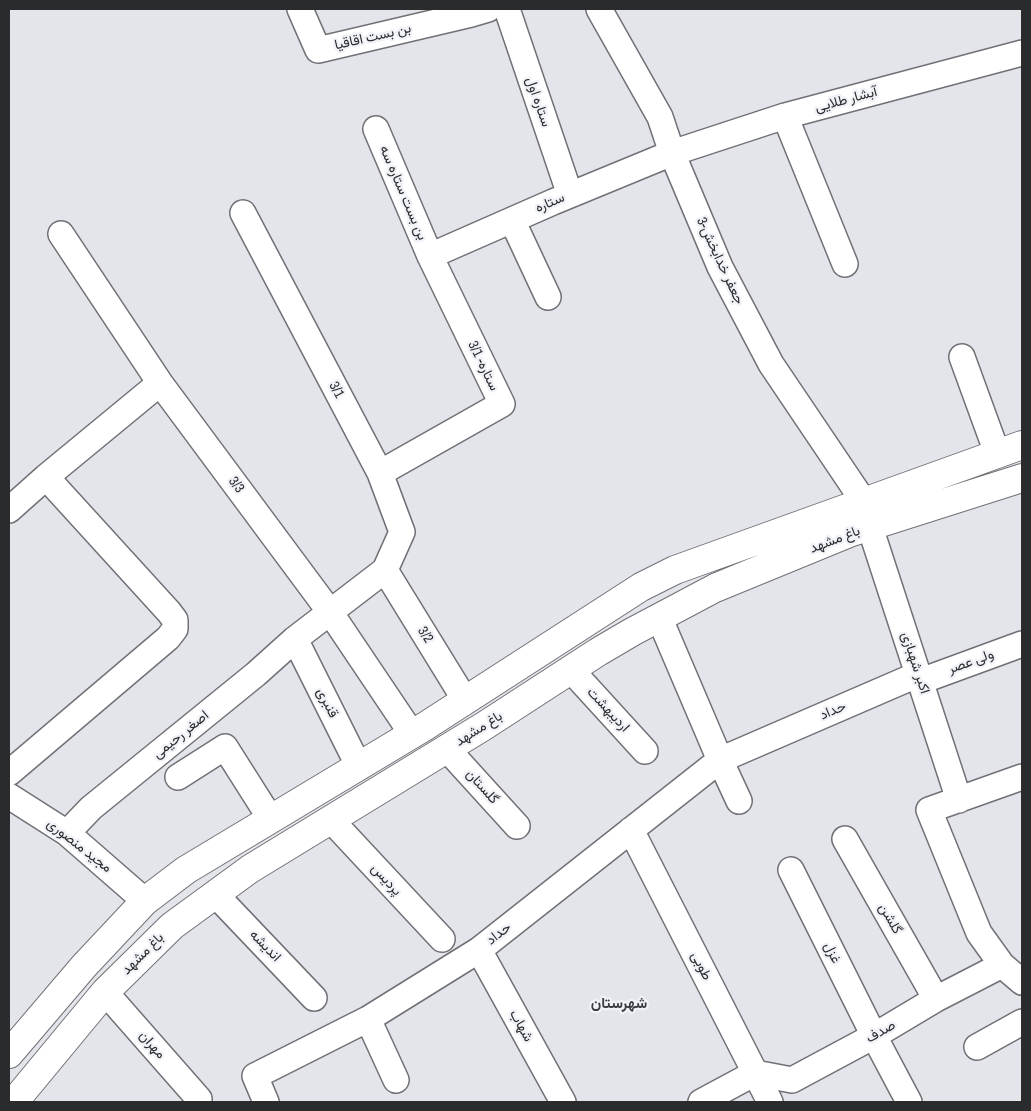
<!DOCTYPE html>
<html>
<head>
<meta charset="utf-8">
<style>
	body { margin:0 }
	#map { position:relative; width:1031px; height:1111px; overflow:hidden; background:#e3e5eb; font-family:"Archivo Narrow",sans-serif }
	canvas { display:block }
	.frame { position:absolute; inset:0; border:10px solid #2a2b2d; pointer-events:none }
</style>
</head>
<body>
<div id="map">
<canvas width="1031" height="1111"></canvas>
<div class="frame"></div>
</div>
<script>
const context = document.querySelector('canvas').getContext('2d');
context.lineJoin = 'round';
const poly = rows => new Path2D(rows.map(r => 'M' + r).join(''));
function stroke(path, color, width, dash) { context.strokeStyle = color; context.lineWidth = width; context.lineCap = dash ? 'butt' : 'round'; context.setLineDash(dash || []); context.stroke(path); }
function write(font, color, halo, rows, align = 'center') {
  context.font = font + ' "Archivo Narrow",Vazirmatn,sans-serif'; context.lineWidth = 4.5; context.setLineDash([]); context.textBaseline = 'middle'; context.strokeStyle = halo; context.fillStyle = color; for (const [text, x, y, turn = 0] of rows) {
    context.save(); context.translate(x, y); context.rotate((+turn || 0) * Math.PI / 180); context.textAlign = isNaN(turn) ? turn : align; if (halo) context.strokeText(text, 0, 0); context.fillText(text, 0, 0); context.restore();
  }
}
const street = poly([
	[300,9,318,50,471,14,488,9],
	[507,9,570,195],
	[599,9,660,117,672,153,720,267,771,364,864,502],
	[785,116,845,264],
	[376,129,430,256,502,404,380,473],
	[512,220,548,297],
	[61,234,160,383,330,612,412,734],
	[430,256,553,202,672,153,785,116,1022,53],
	[962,357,997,453],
	[9,510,46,477,160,383],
	[870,527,959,800],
	[385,570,465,700],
	[659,617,720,760,739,801],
	[295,639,359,767],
	[571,670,645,751],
	[921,681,1022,644],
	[447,749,517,826],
	[9,773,168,638,175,629,175,620,169,612,46,477],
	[178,777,225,747,270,818],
	[1022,777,929,810,979,933,1002,965,1022,982],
	[9,796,67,833,145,901],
	[331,820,442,939],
	[631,830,770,1102],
	[67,833,91,808,256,674,295,639,385,570,402,532,380,473,243,213],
	[845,839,936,999],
	[791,870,874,1036,909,1102],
	[215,894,314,998],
	[479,950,563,1102],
	[105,992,199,1099],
	[368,1019,396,1080],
	[977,1047,1022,1022],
	[266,1102,255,1076,368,1019,479,950,720,760,919,674],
	[701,1102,755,1073,792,1080,874,1036,936,999,1002,965]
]);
const secondary = poly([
	[9,1054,84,966,145,901,186,870,424,727,641,587,675,570,1022,445],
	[14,1102,105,992,172,926,250,869,484,726,598,652,632,632,715,588,849,533,1022,478]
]);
stroke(street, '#707176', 28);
stroke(secondary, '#707176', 30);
stroke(street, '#fff', 25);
stroke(secondary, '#fff', 28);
write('14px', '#2a2b2d', '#f1f2f8', [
	["بن بست اقاقیا",373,37,-13],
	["آبشار طلایی",846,100,-15],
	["ستاره اول",538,102,71],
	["بن بست ستاره سه",403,193,67],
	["ستاره",550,203,-23],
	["جعفر خدابخش-3",720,261,65],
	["ستاره- 3/1",483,366,64],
	["3/1",336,390,62],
	["3/3",236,485,53],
	["باغ مشهد",835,540,-21],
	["3/2",425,635,58],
	["ولی عصر",971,662,-20],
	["اکبر شهبازی",915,663,72],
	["قنبری",327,703,63],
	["اردیبهشت",608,710,47],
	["حداد",833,711,-23],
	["باغ مشهد",479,729,-32],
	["اصغر رحیمی",181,735,-39],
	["گلستان",482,787,48],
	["مجید منصوری",79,846,38],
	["پردیس",386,880,47],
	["گلشن",890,919,60],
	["حداد",499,934,-38],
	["اندیشه",265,946,46],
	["غزل",832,953,64],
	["باغ مشهد",143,954,-45],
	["طوبی",701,966,63],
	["شهاب",521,1026,61],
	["صدف",881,1032,-30],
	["مهران",152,1045,49]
]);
write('bold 15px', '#3c3d41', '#f1f2f8', [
	["شهرستان",619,1004]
]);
</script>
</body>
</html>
